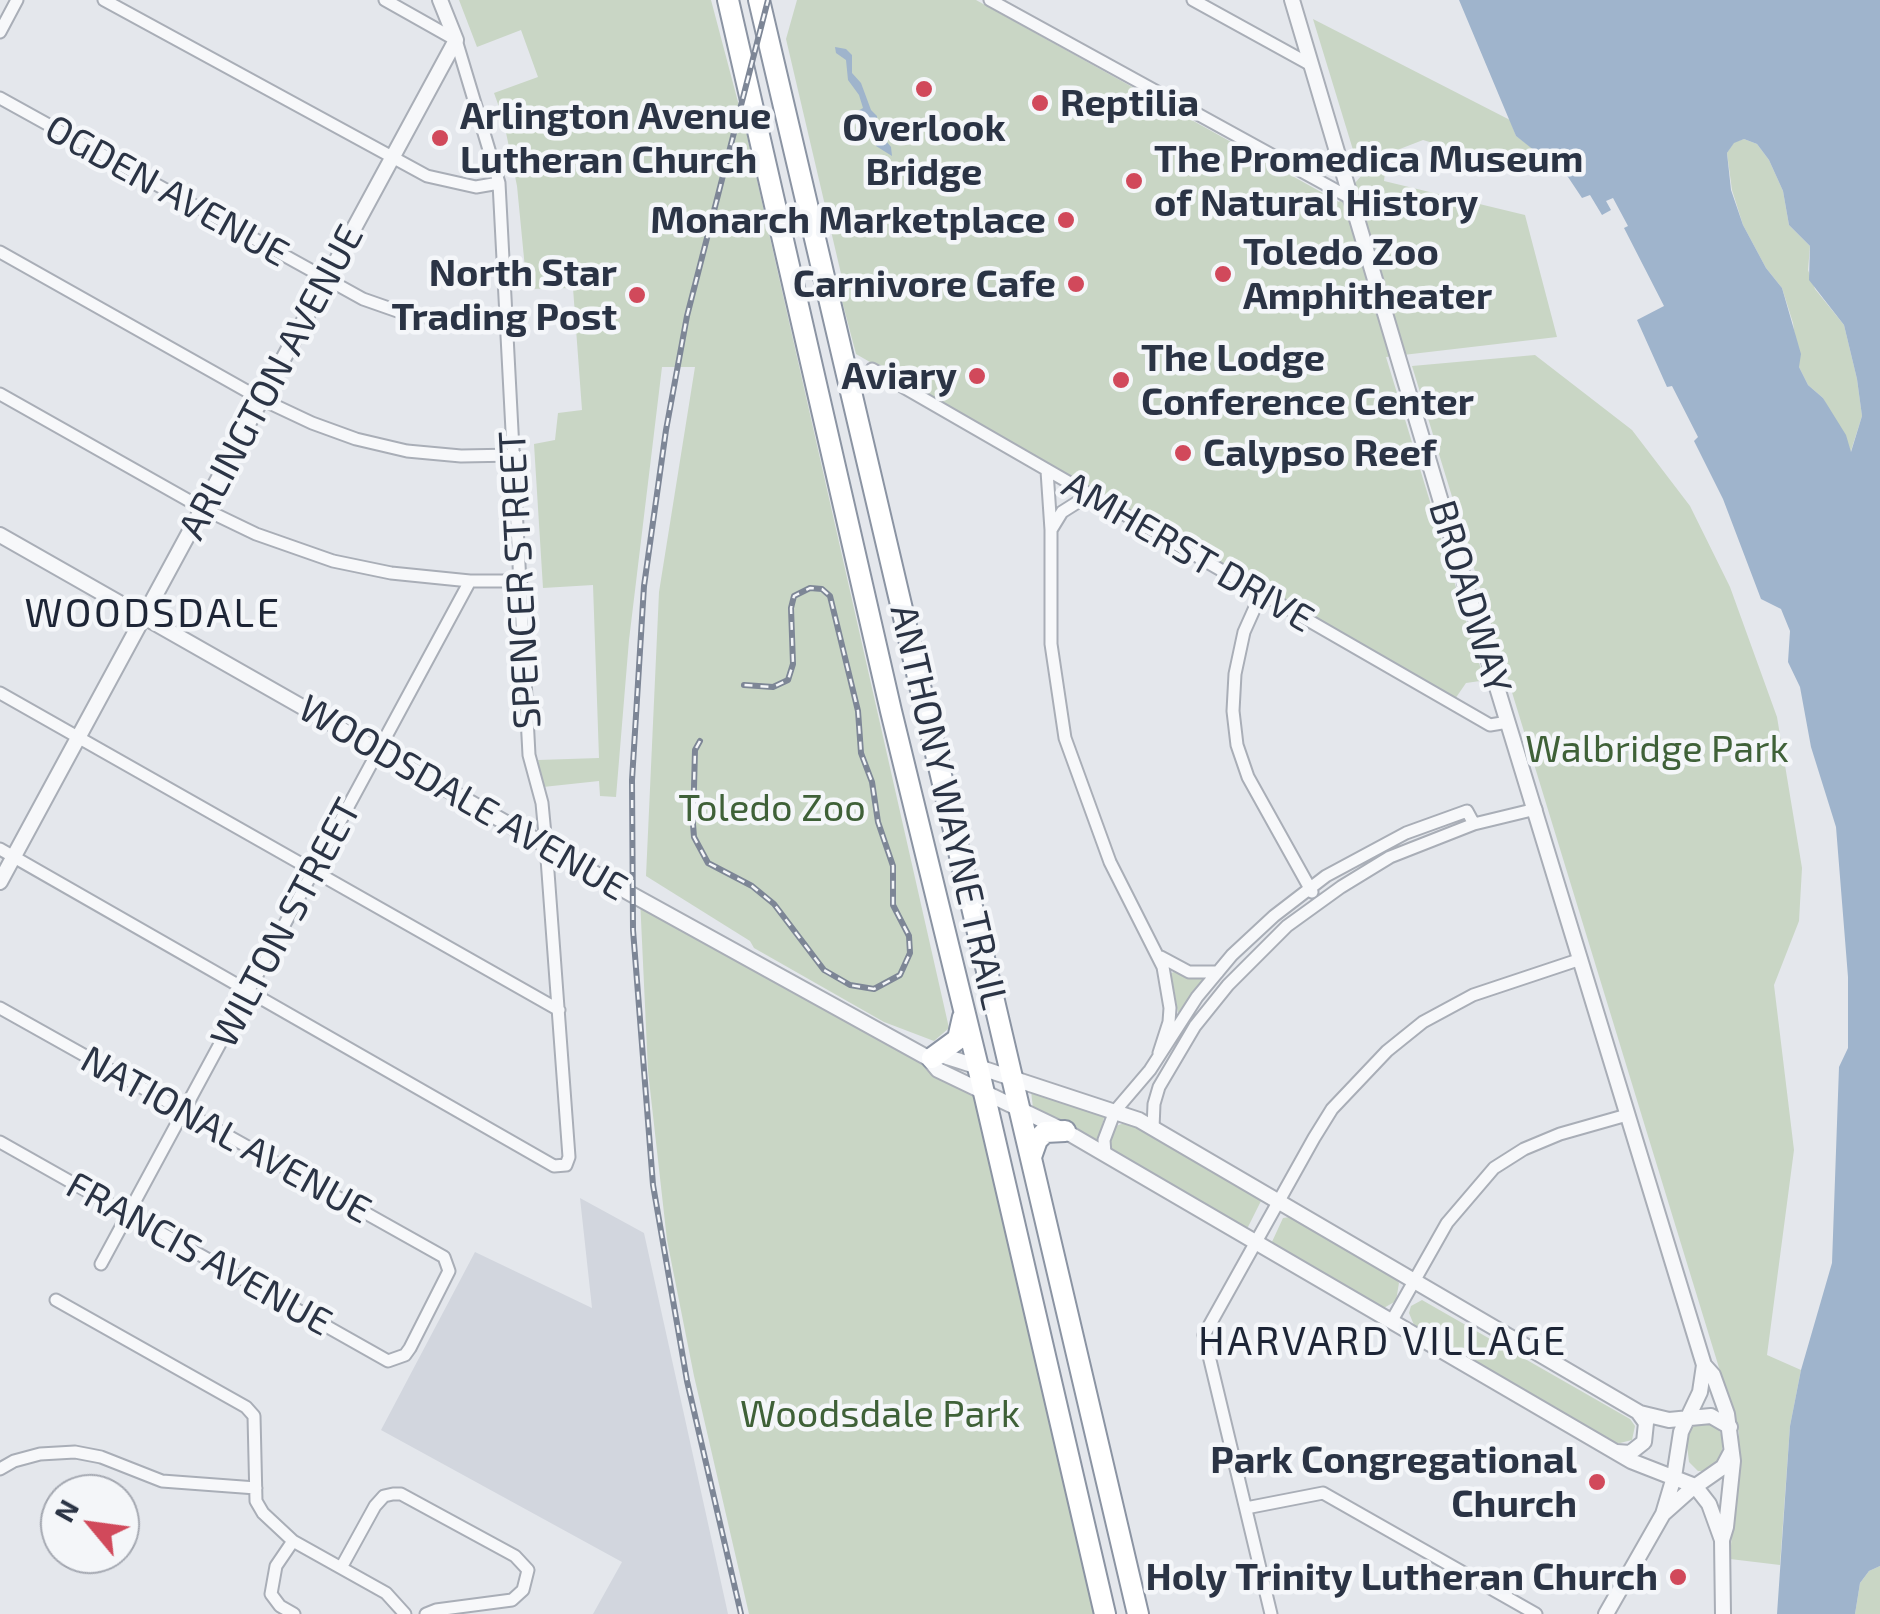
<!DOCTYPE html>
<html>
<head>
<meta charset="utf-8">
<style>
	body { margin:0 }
	#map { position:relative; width:1880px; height:1614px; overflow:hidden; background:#e4e7ec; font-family:"Exo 2",sans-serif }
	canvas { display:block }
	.north { position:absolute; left:40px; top:1474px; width:100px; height:100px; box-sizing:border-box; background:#f4f6f9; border:2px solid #a4a8b1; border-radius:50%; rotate:299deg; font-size:28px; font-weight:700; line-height:40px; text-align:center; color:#2b3445 }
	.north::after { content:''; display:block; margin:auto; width:35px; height:45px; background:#d1495b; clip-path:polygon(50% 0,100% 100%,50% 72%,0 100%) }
</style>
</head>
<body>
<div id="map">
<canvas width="1880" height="1614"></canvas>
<div class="north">N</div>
</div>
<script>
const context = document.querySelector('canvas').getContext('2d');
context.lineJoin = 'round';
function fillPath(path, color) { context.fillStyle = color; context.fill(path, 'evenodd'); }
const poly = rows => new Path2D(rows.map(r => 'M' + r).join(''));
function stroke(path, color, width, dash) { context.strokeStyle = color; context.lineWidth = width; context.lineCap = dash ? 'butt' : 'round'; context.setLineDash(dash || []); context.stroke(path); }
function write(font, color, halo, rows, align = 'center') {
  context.font = font + ' "Exo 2",sans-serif'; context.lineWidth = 9; context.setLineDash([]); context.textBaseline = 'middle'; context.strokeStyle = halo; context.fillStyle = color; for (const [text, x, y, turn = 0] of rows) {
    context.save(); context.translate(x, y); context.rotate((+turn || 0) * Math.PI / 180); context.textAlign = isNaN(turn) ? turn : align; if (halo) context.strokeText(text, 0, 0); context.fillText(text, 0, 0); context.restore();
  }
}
fillPath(poly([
	[580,1198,644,1233,728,1614,593,1614,622,1562,381,1430,475,1252,592,1308]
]), '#d2d6de');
fillPath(poly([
	[459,0,711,0,747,136,949,1028,934,1041,884,1022,754,948,750,941,646,876,659,592,695,367,662,367,629,640,616,797,600,796,599,781,543,787,538,760,599,758,593,585,543,588,534,444,555,440,558,413,582,410,573,288,527,289,517,186,503,118,494,93,538,77,521,30,477,47],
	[797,0,976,0,1339,202,1361,176,1313,19,1510,120,1516,136,1546,157,1524,171,1423,140,1387,154,1384,181,1525,215,1557,337,1386,357,1483,676,1480,681,1466,683,1455,699,856,354,841,297,846,295,786,39],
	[1744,139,1757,144,1769,160,1783,191,1789,225,1810,246,1808,270,1815,289,1844,325,1857,379,1862,416,1850,454,1823,398,1808,385,1799,367,1793,323,1782,288,1766,268,1743,225,1732,190,1727,153,1734,142],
	[1535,355,1632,430,1690,506,1730,587,1777,717,1802,868,1799,921,1774,985,1794,1150,1767,1355,1801,1370,1790,1426,1780,1565,1730,1559,1739,1433,1412,366],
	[640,898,982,1093,1106,1614,749,1614,694,1376,667,1240,648,1071],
	[1174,972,1202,979,1201,985,1178,1013,1171,973],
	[1031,1091,1105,1114,1098,1141,1033,1108],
	[1127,1122,1257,1195,1261,1201,1248,1227,1241,1228,1113,1154,1108,1144,1113,1127],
	[1290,1217,1393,1275,1399,1283,1396,1301,1382,1309,1271,1244,1283,1218],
	[1422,1300,1630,1419,1635,1426,1632,1440,1616,1444,1414,1325,1409,1313,1411,1306],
	[1708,1423,1719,1430,1723,1439,1721,1460,1712,1471,1698,1471,1689,1462,1686,1437,1695,1424],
	[1880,1566,1880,1614,1855,1614,1860,1583,1869,1571]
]), '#c9d6c5');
fillPath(poly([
	[1459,0,1880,0,1880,1566,1869,1571,1860,1583,1855,1614,1777,1614,1790,1426,1801,1370,1832,1263,1839,1067,1848,1048,1848,977,1836,827,1811,747,1800,687,1788,662,1790,631,1781,609,1761,599,1723,499,1694,441,1698,437,1672,386,1667,387,1637,320,1664,306,1624,228,1628,226,1613,198,1606,201,1611,210,1602,215,1590,195,1582,198,1568,177,1516,136],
	[1744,139,1757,144,1769,160,1783,191,1789,225,1810,246,1809,280,1844,325,1857,379,1862,416,1851,452,1846,435,1823,398,1808,385,1799,367,1801,354,1782,288,1766,268,1743,225,1731,190,1727,153,1734,143],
	[835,47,846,49,852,55,852,73,861,83,871,110,877,116,878,131,891,147,892,156,876,146,871,120,855,119,856,112,863,108,859,95,848,80,846,60,836,53]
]), '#9fb4cc');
const minor = poly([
	[104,0,427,176,476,187,499,183],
	[990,0,1352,199],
	[1193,0,1311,65],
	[0,32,17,0],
	[0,98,363,299,403,313,454,322,507,322],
	[0,252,261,399,312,423,356,439,407,451,461,456,515,455],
	[872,369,1490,725,1508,722],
	[0,394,202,508,256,534,333,561,391,573,470,581,521,581],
	[1047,471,1051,530,1051,644,1065,738,1110,862,1163,967,1170,1008,1169,1022,1159,1053],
	[1051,530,1062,512,1089,495],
	[1261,594,1244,632,1235,674,1233,711,1237,745,1248,777,1312,892],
	[0,693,559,1010],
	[0,849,554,1166,566,1165,569,1157,546,845,542,803,529,755,499,183,456,40,385,0],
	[1161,957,1189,972,1218,972],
	[0,1008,444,1257,449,1271,410,1348,405,1355,388,1361,0,1142],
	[1153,1128,1154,1104,1159,1087,1195,1026,1228,985,1287,926,1341,887,1390,857,1474,824,1536,809],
	[1105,1154,1104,1140,1115,1111,1150,1070,1197,997,1232,955,1274,916,1326,876,1406,833,1467,811,1474,824],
	[101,1264,470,581],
	[56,1300,246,1407,254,1416,256,1501,263,1513,293,1541,386,1593,405,1614],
	[1391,1322,1447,1223,1494,1168,1524,1149,1560,1134,1627,1115],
	[0,1469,14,1461,40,1454,75,1452,101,1457,162,1481,256,1488],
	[1246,1508,1323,1493,1536,1614],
	[293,1541,276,1566,271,1594,280,1606,294,1614],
	[342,1566,375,1506,384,1496,393,1494,401,1494,515,1556,528,1570,523,1590,512,1600,436,1610,426,1614],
	[1271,1614,1204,1335,1314,1138,1332,1109,1387,1051,1423,1022,1473,995,1581,959]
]);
const tertiary = poly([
	[1292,0,1463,576,1704,1365,1713,1375,1727,1414,1733,1461,1726,1527,1722,1540],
	[0,535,631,894,928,1058,938,1070,1065,1131,1631,1461,1695,1486,1709,1504,1722,1540,1723,1614],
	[0,882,456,40,440,0],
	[931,1058,944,1056,960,1061,1139,1120,1640,1413,1669,1420,1711,1416,1730,1427],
	[1617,1452,1630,1453,1644,1442,1646,1423,1638,1412],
	[1663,1514,1690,1490,1723,1467,1731,1452],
	[1606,1614,1663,1514,1674,1477,1681,1432,1700,1392,1704,1365]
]);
const trunk = poly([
	[728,0,891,711,978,1067,1105,1614],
	[759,0,1138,1614],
	[932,1058,958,1039,963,1017],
	[1031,1157,1037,1140,1045,1132,1065,1131]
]);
stroke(minor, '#a9aeb7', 15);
stroke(tertiary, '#a9aeb7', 18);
stroke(trunk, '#8b94a3', 24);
stroke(minor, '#f7f8fa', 11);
stroke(tertiary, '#f7f8fa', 14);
stroke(trunk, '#fff', 20);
const rail = poly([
	[700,741,695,750,693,824,694,837,708,863,752,886,774,904,824,970,850,985,874,989,900,975,910,953,909,936,893,905,893,866,878,822,872,782,861,753,858,711,830,596,822,589,810,588,794,596,791,608,793,664,788,680,773,687,744,685],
	[741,1614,687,1381,653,1185,633,930,632,780,644,586,666,430,687,316,768,0]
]);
stroke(rail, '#7d8696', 6);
stroke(rail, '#f4f6f9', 2.5, [8]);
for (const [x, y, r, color] of [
	[924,89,10,"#d1495b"],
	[1040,103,10,"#d1495b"],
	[440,138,10,"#d1495b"],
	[1134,181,10,"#d1495b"],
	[1066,220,10,"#d1495b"],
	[1223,274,10,"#d1495b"],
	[1076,284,10,"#d1495b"],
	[637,295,10,"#d1495b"],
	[977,376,10,"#d1495b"],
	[1121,380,10,"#d1495b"],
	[1183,453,10,"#d1495b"],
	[1597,1482,10,"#d1495b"],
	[1678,1577,10,"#d1495b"]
]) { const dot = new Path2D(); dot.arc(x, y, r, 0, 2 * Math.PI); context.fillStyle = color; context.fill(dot); stroke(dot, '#f4f6f9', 4); }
write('bold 38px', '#2b3445', '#f4f6f9', [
	["Reptilia",1060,103],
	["Arlington Avenue",460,116],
	["Lutheran Church",460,160],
	["Overlook",924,128,"center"],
	["Bridge",924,172,"center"],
	["The Promedica Museum",1154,159],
	["of Natural History",1154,203],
	["Monarch Marketplace",1046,220,"right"],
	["Toledo Zoo",1243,252],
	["Amphitheater",1243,296],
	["North Star",617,273,"right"],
	["Trading Post",617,317,"right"],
	["Carnivore Cafe",1056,284,"right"],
	["The Lodge",1141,358],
	["Conference Center",1141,402],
	["Aviary",957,376,"right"],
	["Calypso Reef",1203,453],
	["Park Congregational",1577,1460,"right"],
	["Church",1577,1504,"right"],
	["Holy Trinity Lutheran Church",1658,1577,"right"]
], 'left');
write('38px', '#2b3445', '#f4f6f9', [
	["OGDEN AVENUE",167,191,29],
	["ARLINGTON AVENUE",271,382,-62],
	["AMHERST DRIVE",1188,552,30],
	["SPENCER STREET",520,580,-93],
	["BROADWAY",1470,597,73],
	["WOODSDALE AVENUE",463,798,30],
	["ANTHONY WAYNE TRAIL",949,807,77],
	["WILTON STREET",286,923,-62],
	["NATIONAL AVENUE",226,1135,29],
	["FRANCIS AVENUE",199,1254,29]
]);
write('38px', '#3f6138', '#f4f6f9', [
	["Walbridge Park",1657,749],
	["Toledo Zoo",772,808],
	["Woodsdale Park",880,1414]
]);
context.letterSpacing = '2.5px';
write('40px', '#1d2536', '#f4f6f9', [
	["WOODSDALE",153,614],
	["HARVARD VILLAGE",1383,1342]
]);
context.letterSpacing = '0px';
</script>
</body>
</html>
